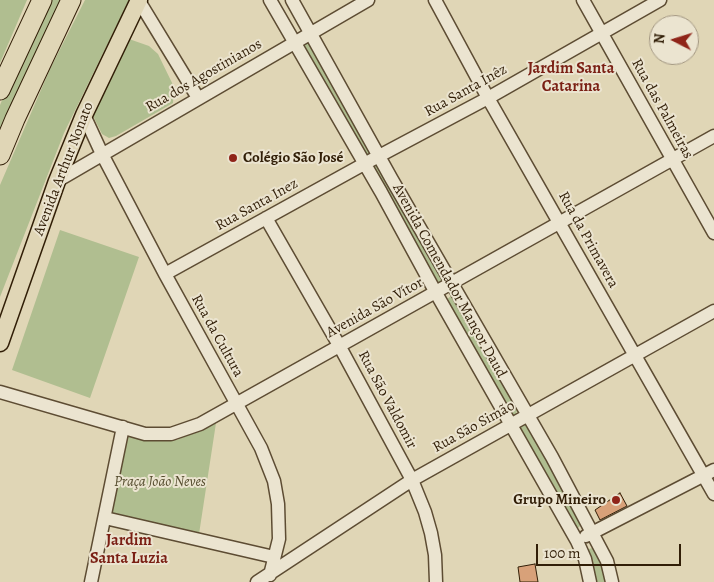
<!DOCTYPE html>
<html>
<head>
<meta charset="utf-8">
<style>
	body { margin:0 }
	#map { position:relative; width:714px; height:582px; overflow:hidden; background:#e0d6b6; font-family:Alegreya,serif }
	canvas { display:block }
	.north { position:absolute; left:649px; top:15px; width:50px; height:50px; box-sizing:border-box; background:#ebe4d0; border:1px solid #a19580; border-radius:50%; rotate:275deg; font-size:14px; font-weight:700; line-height:20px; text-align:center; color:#311e07 }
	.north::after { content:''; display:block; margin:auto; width:18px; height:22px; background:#8f2418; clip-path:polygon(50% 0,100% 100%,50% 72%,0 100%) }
	.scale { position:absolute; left:536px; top:544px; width:145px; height:22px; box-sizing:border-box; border:2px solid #311e07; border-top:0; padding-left:6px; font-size:15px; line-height:18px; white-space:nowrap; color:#311e07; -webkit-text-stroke:4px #ebe4d0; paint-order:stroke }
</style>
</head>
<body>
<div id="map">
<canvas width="714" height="582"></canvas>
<div class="north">N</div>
<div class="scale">100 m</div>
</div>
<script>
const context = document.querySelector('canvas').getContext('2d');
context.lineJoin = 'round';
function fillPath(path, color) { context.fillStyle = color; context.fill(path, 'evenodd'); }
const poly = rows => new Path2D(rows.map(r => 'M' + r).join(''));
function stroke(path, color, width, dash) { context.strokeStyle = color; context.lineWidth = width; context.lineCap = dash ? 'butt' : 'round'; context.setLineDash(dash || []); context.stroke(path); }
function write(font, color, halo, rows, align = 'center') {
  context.font = font + ' Alegreya,serif'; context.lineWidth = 4; context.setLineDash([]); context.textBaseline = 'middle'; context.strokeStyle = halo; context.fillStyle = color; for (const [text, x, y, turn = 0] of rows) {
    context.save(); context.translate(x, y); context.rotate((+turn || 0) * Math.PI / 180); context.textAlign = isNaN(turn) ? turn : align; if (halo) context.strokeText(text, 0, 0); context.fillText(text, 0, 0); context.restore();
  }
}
fillPath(poly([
	[0,0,27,0,0,63],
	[48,0,63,0,0,139,0,105,29,38],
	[85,0,129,0,64,133,0,297,0,185,50,69],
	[129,39,149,46,158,54,174,87,173,103,116,136,109,138,102,134,91,112,123,42],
	[309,41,371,153,369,156,366,157,304,48,304,45],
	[377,164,444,278,439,284,435,284,372,169,373,165],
	[60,230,139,257,90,398,12,370],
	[451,296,455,299,516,407,517,411,515,415,512,416,446,300],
	[216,423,199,534,110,514,126,433,142,438,177,440],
	[522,423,526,425,533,437,581,520,581,525,578,528,575,529,517,432,518,424],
	[592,548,597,549,606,582,596,582,595,575,587,554,589,549]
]), '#b0be90');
const building = poly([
	[620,493,627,506,600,520,595,510,620,493],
	[535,564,538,582,520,582,518,567,535,564]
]);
fillPath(building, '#d8a179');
stroke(building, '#311e07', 1);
const minor = poly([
	[270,0,381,192,436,293,577,541,585,559,590,582],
	[292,0,391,178,552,457,607,561,612,582],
	[435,0,488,98,714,494],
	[583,0,714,233],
	[139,1,198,98],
	[84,115,102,154,165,274,261,448,274,481,278,504,279,539,270,575],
	[57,181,368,0],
	[266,218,340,347,412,480,425,512,431,533,435,555,436,582],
	[165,274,364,164,488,98,660,0],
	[0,392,145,434,171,434,200,424,714,136],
	[105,518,274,557],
	[586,536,714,470],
	[91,582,123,427],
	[257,582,412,480,714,311]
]);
const major = poly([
	[0,343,57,181,84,115,139,0]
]);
const highway = poly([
	[0,90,42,0],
	[0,155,15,119,71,0]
]);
stroke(minor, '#5d4c33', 15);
stroke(major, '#311e07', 19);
stroke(highway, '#311e07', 21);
stroke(minor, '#ebe4d0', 12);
stroke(major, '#e0d6b6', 16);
stroke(highway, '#e0d6b6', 19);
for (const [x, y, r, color] of [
	[233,158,5,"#8f2418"],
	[616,500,5,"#8f2418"]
]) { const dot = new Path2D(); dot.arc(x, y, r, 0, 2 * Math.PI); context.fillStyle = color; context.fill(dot); stroke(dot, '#ebe4d0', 2); }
write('15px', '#311e07', '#ebe4d0', [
	["Rua dos Agostinianos",204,76,-30],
	["Rua Santa Inêz",466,91,-29],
	["Rua das Palmeiras",662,109,61],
	["Avenida Arthur Nonato",64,169,-69],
	["Rua Santa Inez",257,205,-29],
	["Rua da Primavera",588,240,61],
	["Avenida Comendador Mançor Daud",449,281,61],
	["Avenida São Vítor",375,308,-29],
	["Rua da Cultura",217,336,61],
	["Rua São Valdomir",387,400,62],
	["Rua São Simão",474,427,-29]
]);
write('bold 15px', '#311e07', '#ebe4d0', [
	["Colégio São José",243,158],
	["Grupo Mineiro",606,500,"right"]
], 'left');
write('italic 15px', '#574e30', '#ebe4d0', [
	["Praça João Neves",160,482]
]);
write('bold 16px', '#7a1f14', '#ebe4d0', [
	["Jardim Santa",571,69],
	["Catarina",571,87],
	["Jardim",129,541],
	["Santa Luzia",129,559]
]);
</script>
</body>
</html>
